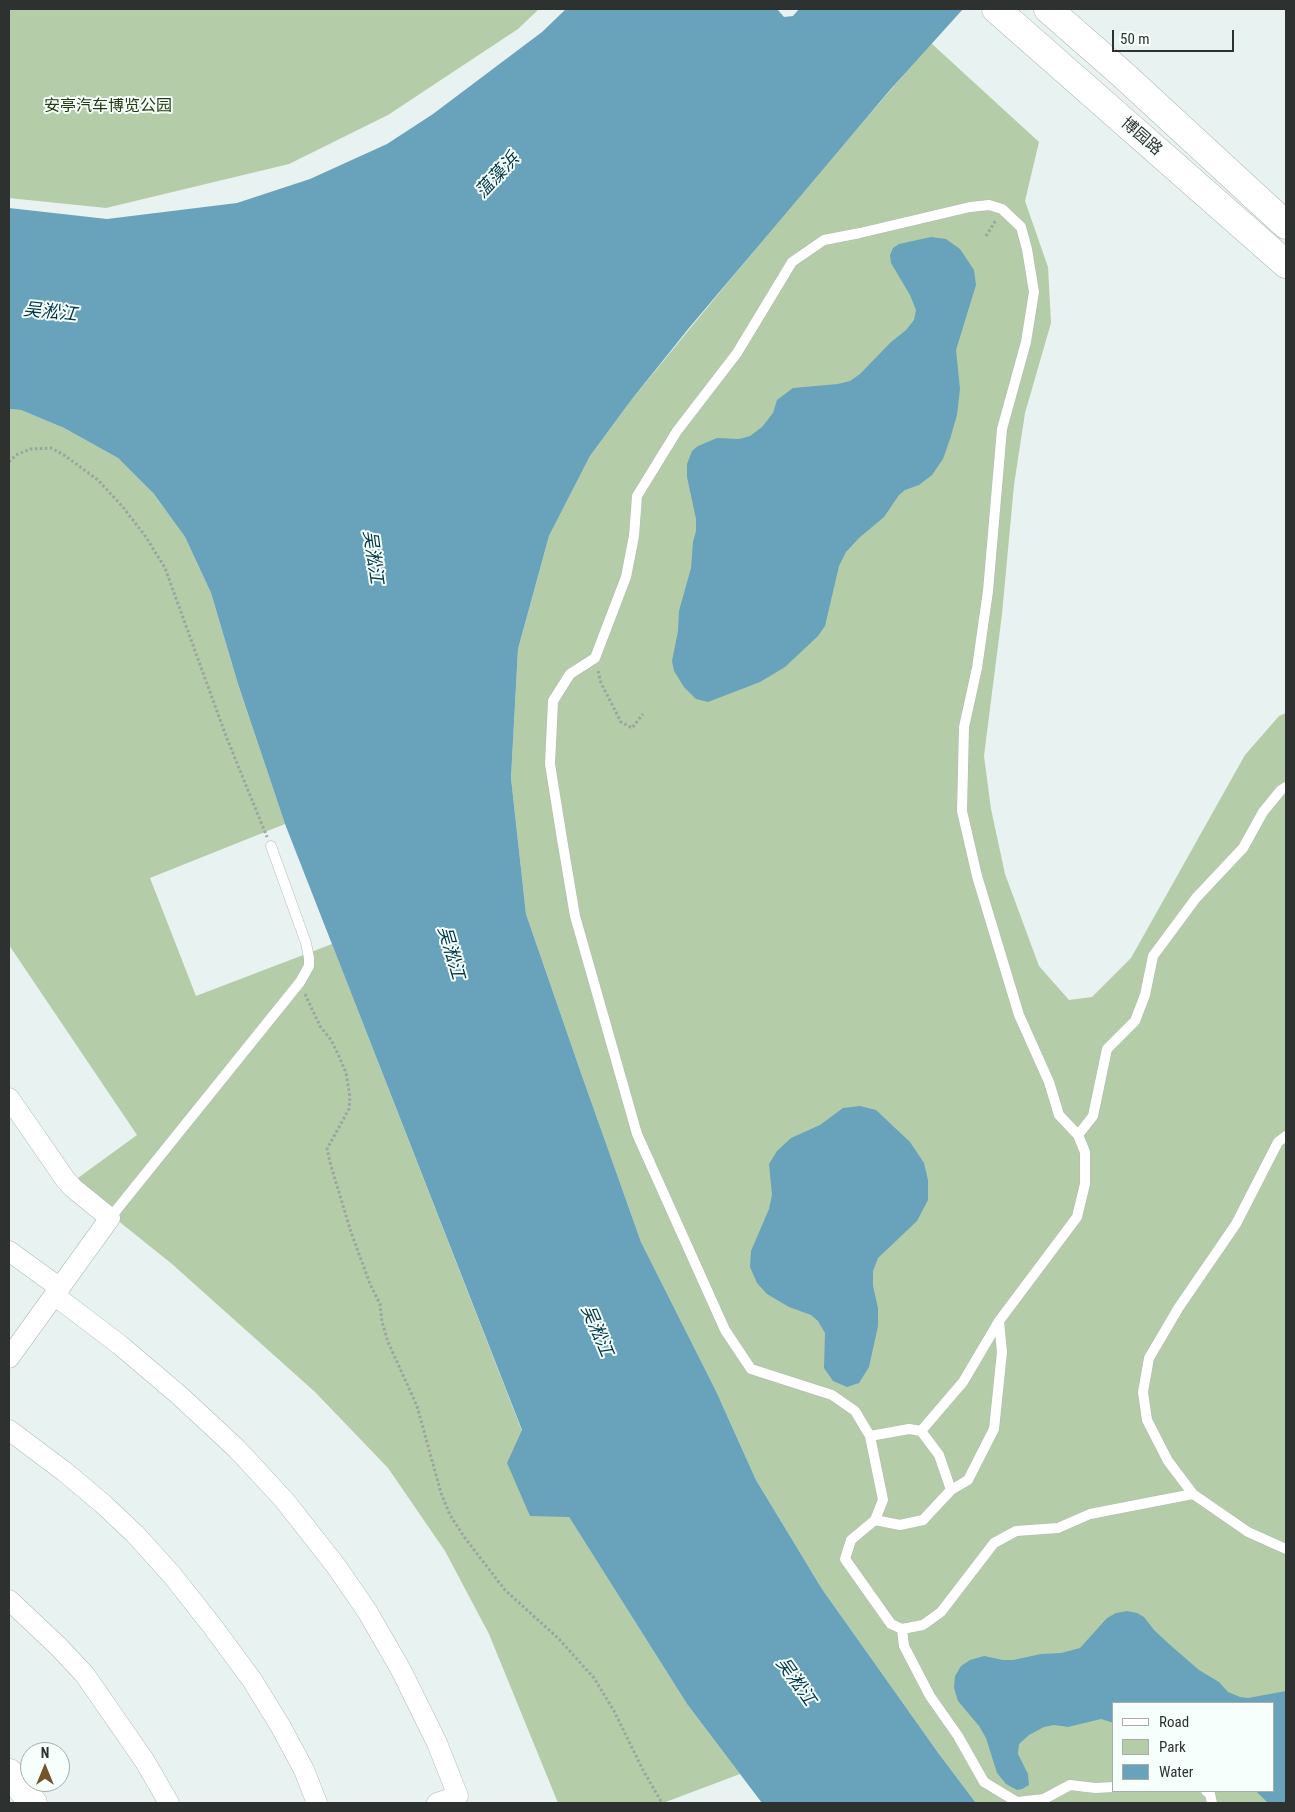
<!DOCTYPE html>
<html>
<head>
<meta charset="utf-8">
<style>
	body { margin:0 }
	#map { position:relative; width:1295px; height:1812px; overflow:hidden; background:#e8f2f0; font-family:"Roboto Condensed",sans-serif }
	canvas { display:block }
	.frame { position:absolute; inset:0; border:10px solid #2d3130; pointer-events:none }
	.legend { position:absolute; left:1112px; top:1702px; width:162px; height:90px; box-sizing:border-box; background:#f7fffd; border:1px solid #a6adab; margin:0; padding:6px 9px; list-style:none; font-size:15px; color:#2d3130 }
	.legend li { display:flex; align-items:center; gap:10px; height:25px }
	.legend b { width:25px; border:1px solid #a6adab }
	.north { position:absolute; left:20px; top:1742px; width:50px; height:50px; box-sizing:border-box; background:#f7fffd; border:1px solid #a6adab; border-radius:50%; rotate:0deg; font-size:14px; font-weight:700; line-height:20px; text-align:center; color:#2d3130 }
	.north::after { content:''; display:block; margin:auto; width:18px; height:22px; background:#74522a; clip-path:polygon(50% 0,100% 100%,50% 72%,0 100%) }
	.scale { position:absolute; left:1112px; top:30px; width:122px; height:22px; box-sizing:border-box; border:2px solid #2d3130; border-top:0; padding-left:6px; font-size:15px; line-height:18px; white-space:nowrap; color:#2d3130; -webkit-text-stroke:4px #f7fffd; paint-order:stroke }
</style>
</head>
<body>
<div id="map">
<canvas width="1295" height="1812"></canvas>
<div class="frame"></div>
<ul class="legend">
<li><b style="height:6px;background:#fff"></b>Road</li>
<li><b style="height:14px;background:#b4cda8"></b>Park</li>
<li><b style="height:14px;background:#68a3bb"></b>Water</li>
</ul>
<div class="north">N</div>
<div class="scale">50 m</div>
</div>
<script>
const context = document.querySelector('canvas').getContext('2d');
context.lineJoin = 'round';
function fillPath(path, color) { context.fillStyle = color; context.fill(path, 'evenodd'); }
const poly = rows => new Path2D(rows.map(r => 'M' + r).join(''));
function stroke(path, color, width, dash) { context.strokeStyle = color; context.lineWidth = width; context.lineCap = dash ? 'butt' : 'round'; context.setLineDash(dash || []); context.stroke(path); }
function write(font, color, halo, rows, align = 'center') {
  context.font = font + ' "Roboto Condensed","Noto Sans SC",sans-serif'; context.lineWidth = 4; context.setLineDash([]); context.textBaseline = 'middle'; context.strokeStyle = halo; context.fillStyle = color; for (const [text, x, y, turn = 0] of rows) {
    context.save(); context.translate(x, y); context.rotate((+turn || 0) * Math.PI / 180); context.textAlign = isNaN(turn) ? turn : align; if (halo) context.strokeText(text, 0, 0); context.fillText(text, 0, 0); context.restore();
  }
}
fillPath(poly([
	[9,9,539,9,518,29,388,115,289,164,106,208,9,198],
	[931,43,1039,142,1025,201,1048,267,1051,323,1025,413,1014,485,1002,614,984,756,991,809,1005,874,1039,966,1069,1000,1092,997,1131,958,1245,755,1279,716,1286,713,1286,1803,976,1803,939,1754,822,1589,756,1480,716,1391,641,1242,581,1073,526,914,511,778,518,649,549,536,590,456,632,399,790,207],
	[1114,1703,1274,1703,1274,1791,1114,1791],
	[9,409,21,410,64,428,118,458,154,494,185,537,211,593,238,684,285,824,150,878,196,996,332,944,522,1431,508,1463,569,1517,687,1704,740,1774,663,1803,558,1803,489,1634,445,1551,388,1468,315,1392,172,1264,71,1183,137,1135,9,945]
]), '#b4cda8');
fillPath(poly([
	[566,9,777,9,784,17,793,16,799,9,963,9,890,90,689,328,632,399,590,456,549,536,518,649,511,778,526,914,581,1073,641,1242,716,1391,756,1480,822,1589,939,1754,976,1803,762,1803,687,1704,569,1517,530,1516,507,1463,522,1430,285,824,238,684,211,593,185,537,154,494,118,458,64,428,21,410,9,409,9,208,107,219,237,203,310,179,387,144,433,114,542,32],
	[931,237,946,239,960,249,974,270,976,285,956,350,960,389,957,415,950,439,943,459,932,475,919,485,905,490,899,495,884,517,859,538,846,552,839,566,825,626,818,636,785,667,760,682,708,702,696,699,684,687,674,671,672,661,678,631,679,611,691,568,693,542,696,531,696,519,687,477,687,464,692,451,698,446,717,438,739,439,750,436,762,427,773,413,777,400,793,388,838,384,850,381,860,374,891,342,906,330,914,320,916,310,910,295,891,263,890,255,893,248,899,244],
	[860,1106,876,1110,910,1142,924,1163,928,1180,928,1200,917,1221,878,1258,873,1271,873,1286,878,1308,878,1326,869,1367,859,1383,847,1387,833,1381,824,1368,825,1333,818,1321,811,1315,789,1307,767,1294,757,1283,750,1267,751,1251,769,1209,772,1195,769,1164,777,1151,791,1138,820,1125,843,1108],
	[1127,1611,1137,1613,1144,1617,1154,1630,1169,1644,1199,1670,1219,1682,1228,1692,1240,1697,1248,1698,1286,1691,1286,1803,1268,1803,1256,1791,1274,1791,1274,1703,1114,1703,1114,1723,1101,1719,1068,1727,1054,1725,1044,1727,1029,1735,1019,1744,1018,1754,1028,1774,1029,1785,1022,1789,1017,1790,1006,1784,997,1773,986,1738,979,1726,958,1701,954,1688,955,1676,961,1666,970,1660,984,1656,1003,1660,1013,1660,1041,1654,1061,1653,1080,1648,1107,1618,1116,1613]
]), '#68a3bb');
const lane = poly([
	[1078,1135,1093,1116,1107,1049,1135,1021,1145,995,1153,956,1196,898,1243,848,1263,812,1281,790,1286,787],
	[1286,1136,1278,1142,1236,1224,1179,1307,1149,1358,1143,1392,1147,1420,1168,1461,1193,1494,1248,1532,1286,1549],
	[110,1218,300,982,309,966,309,958,306,943,271,846],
	[921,1431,963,1382,999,1321,1077,1217,1085,1184,1085,1152,1078,1135,1059,1115,1049,1082,1019,1015,977,876,962,811,964,727,977,668,988,591,1002,429,1026,342,1034,292,1027,249,1021,227,1002,209,989,205,970,207,860,233,824,240,792,262,737,353,677,431,637,496,634,536,626,577,595,658,570,674,553,701,550,764,562,839,575,916,637,1134,725,1330,751,1369,832,1395,855,1411,870,1436,883,1500,875,1520,851,1540,845,1559,891,1624,902,1629,923,1625,941,1612,994,1543,1016,1531,1058,1528,1090,1514,1193,1494],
	[870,1436,909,1429,921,1431,939,1455,951,1490,923,1520,900,1525,875,1520],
	[951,1490,968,1480,994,1429,1002,1352,999,1321],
	[902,1629,904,1646,930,1696,958,1736,984,1782,1017,1802,1044,1799,1070,1785,1095,1788,1114,1787],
	[1206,1791,1210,1794,1212,1803]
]);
const street = poly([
	[9,1098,65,1179,73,1188,110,1218,9,1358],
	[9,1251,60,1288],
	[54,1295,120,1345,180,1396,237,1449,285,1501,336,1566,367,1611,401,1670,437,1743,458,1796,437,1803],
	[9,1430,65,1472,102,1503,135,1534,172,1575,213,1627,252,1680,281,1727,304,1770,317,1803],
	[9,1600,59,1647,85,1675,144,1760,169,1803]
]);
const secondary = poly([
	[9,1773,33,1803]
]);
const primary = poly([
	[996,9,1286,264],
	[1048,9,1120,72,1286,225]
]);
stroke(lane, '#b0b9b6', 11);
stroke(street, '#b0b9b6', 21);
stroke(secondary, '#b0b9b6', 29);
stroke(primary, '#b0b9b6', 29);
stroke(poly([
	[986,236,996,220],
	[9,462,16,455,30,449,51,448,64,455,98,480,122,506,146,537,165,568,226,736,267,837],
	[598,671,601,683,621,722,632,728,643,714],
	[305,994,320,1026,331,1040,338,1054,346,1073,350,1097,349,1109,327,1149,331,1166,351,1232,370,1284,380,1304,382,1322,388,1342,417,1406,441,1493,450,1515,465,1538,505,1590,559,1639,594,1678,614,1711,643,1770,662,1803]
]), '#9ca4a2', 3, [2.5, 2.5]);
stroke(lane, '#fff', 10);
stroke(street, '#fff', 20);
stroke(secondary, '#fff', 28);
stroke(primary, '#fff', 28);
write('16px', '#203d0e', '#f7fffd', [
	["安亭汽车博览公园",108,107]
]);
write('16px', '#2d3130', '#f7fffd', [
	["博园路",1141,137,41]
]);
write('italic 18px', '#003748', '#f7fffd', [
	["蕰藻浜",498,176,-47],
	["吴淞江",50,313,6],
	["吴淞江",372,557,82],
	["吴淞江",450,953,74],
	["吴淞江",596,1331,67],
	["吴淞江",795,1682,55]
]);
</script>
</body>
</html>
